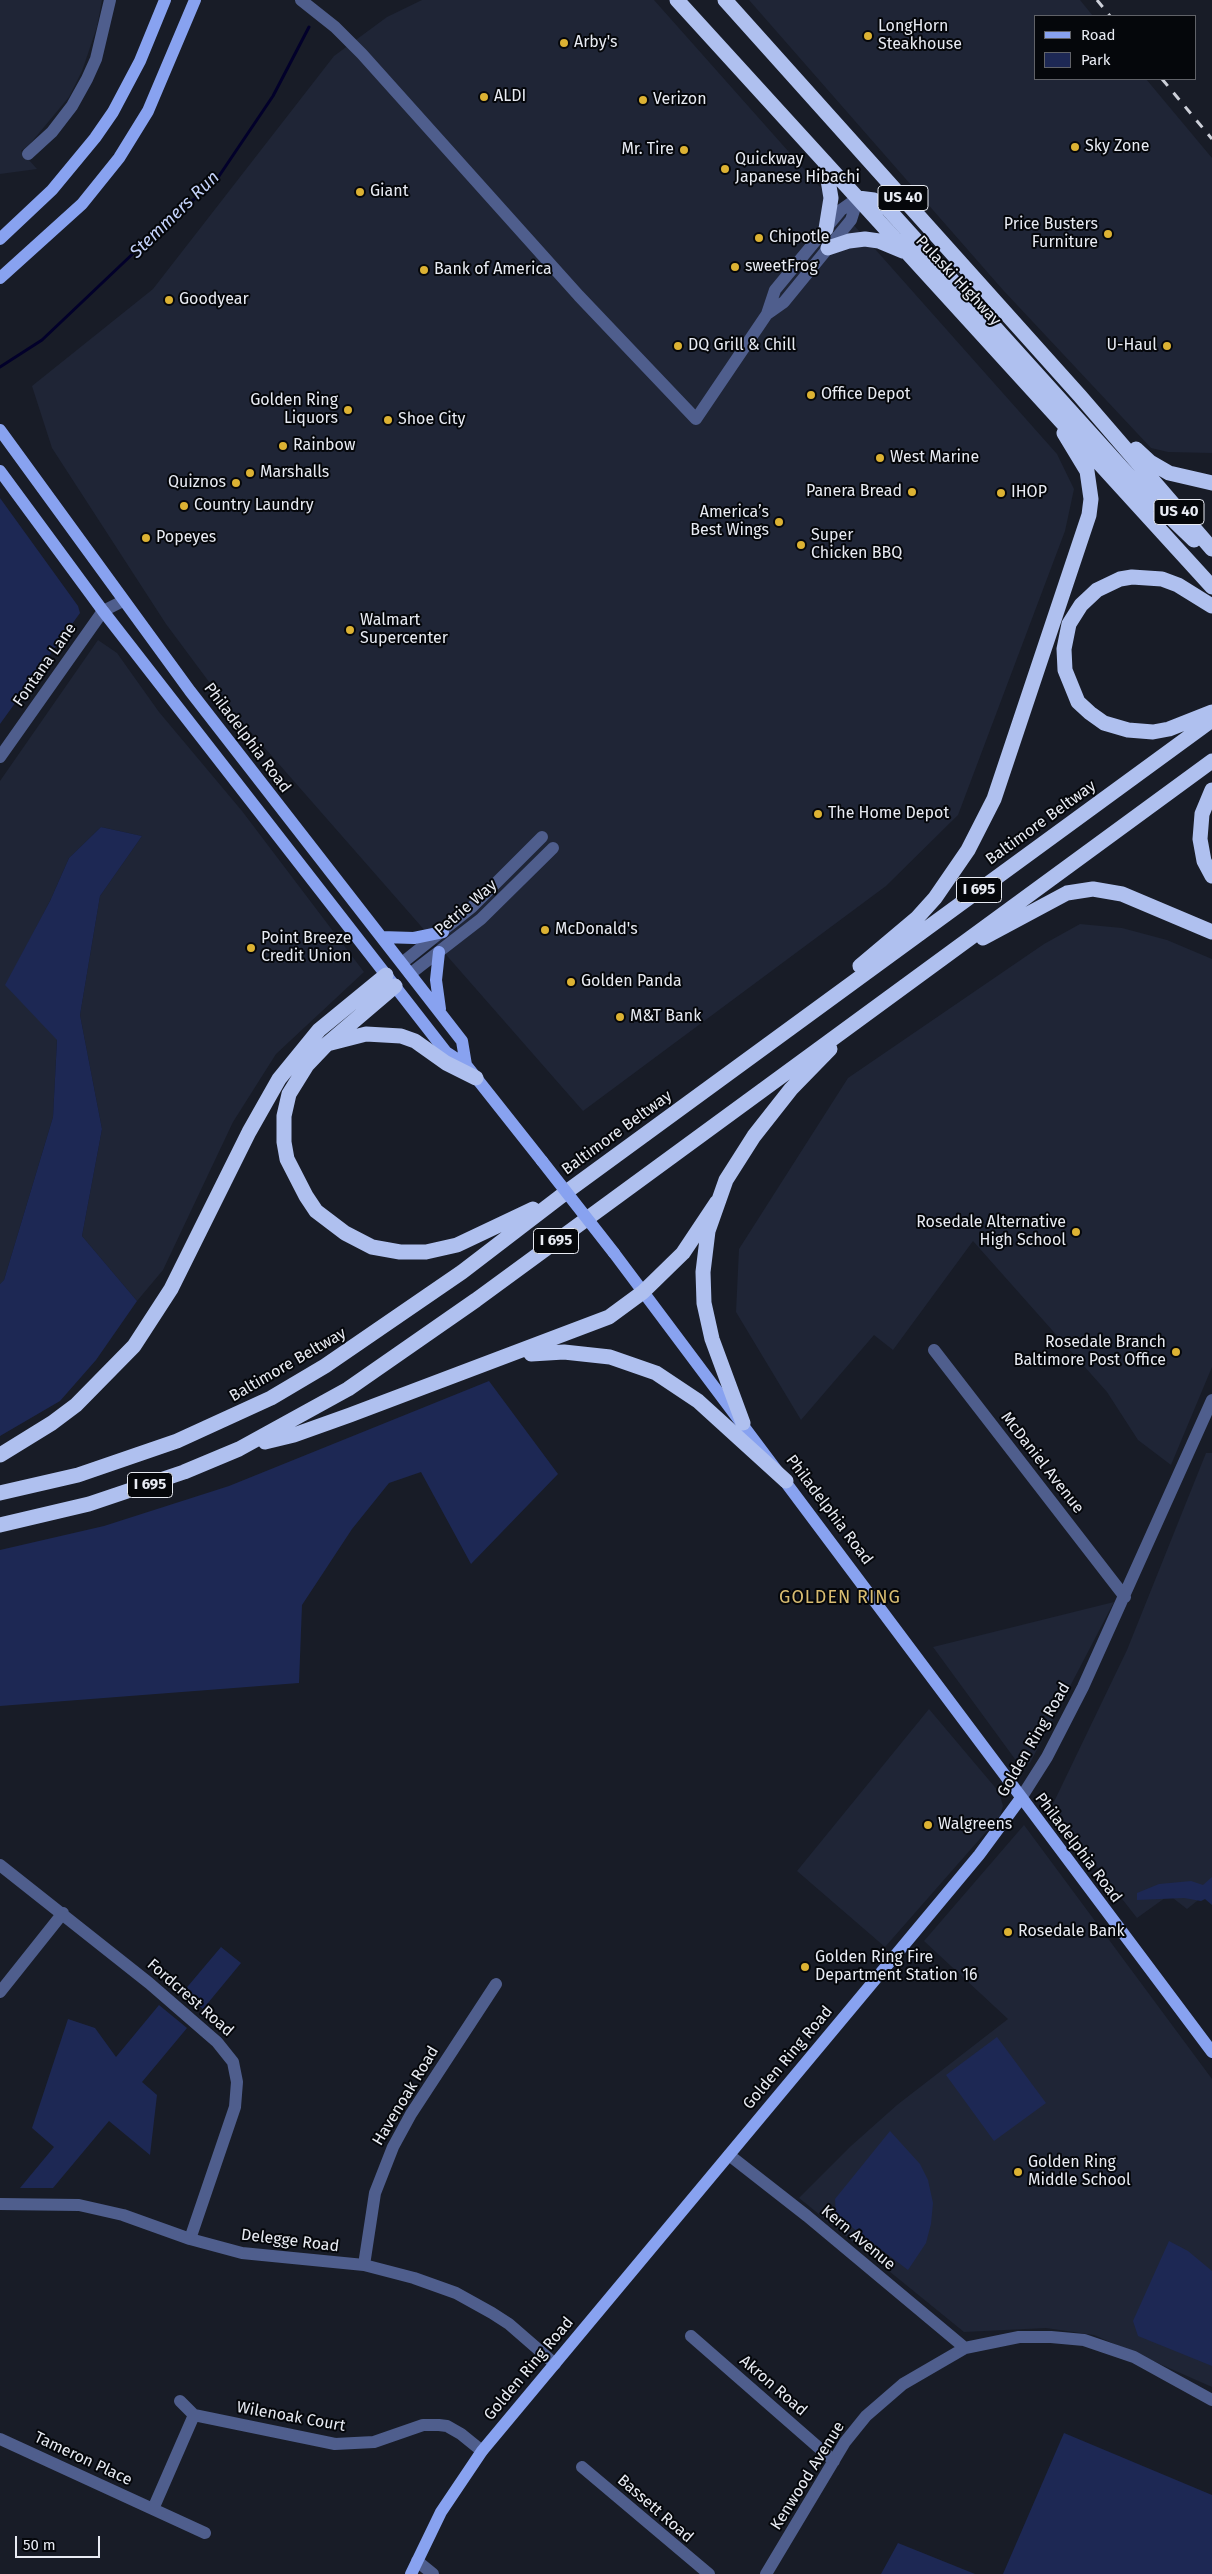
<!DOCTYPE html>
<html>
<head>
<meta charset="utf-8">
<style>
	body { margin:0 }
	#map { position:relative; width:1212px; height:2574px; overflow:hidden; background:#181c27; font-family:"Fira Sans",sans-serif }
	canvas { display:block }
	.legend { position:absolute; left:1034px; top:15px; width:162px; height:65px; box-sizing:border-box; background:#05070b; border:1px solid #606268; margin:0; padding:6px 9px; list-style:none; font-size:15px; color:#e8ebf3 }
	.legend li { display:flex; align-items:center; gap:10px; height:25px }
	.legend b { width:25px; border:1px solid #606268 }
	.scale { position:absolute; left:15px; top:2536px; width:85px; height:22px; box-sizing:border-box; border:2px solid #e8ebf3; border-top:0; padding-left:6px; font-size:15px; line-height:18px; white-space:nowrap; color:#e8ebf3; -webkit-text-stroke:4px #05070b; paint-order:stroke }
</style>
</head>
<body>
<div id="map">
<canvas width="1212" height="2574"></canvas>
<ul class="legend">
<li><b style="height:6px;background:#88a2f0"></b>Road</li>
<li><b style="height:14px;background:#1d2854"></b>Park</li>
</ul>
<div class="scale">50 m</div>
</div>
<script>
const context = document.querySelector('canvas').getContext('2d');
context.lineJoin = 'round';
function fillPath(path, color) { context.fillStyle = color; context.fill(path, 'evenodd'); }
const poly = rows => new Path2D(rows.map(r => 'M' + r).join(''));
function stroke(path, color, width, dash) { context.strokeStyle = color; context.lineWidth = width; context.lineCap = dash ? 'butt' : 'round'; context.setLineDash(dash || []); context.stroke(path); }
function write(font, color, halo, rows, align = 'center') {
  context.font = font + ' "Fira Sans",sans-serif'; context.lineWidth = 4; context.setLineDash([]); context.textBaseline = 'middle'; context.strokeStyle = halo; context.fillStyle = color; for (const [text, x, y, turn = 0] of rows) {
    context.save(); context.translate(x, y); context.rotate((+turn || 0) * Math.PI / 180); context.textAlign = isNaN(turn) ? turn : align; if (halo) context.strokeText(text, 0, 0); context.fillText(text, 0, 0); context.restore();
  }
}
fillPath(poly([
	[0,0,102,0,97,27,82,71,69,97,29,145,21,151,37,169,0,174],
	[422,0,654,0,1057,454,1074,489,1065,531,958,815,886,886,583,1111,221,698,166,624,52,448,32,386,153,289,334,56,387,17],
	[749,0,1080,0,1093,16,1036,16,1036,79,1146,79,1212,158,1212,453,1168,452,1151,448,1003,290],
	[98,640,117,653,159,712,242,811,364,972,276,1054,233,1122,163,1270,137,1301,82,1236,102,1129,80,1015,100,896,142,836,101,827,69,858,50,901,6,985,57,1039,53,1117,4,1280,0,1284,0,781],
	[1080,924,1122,928,1167,940,1212,959,1212,1367,1171,1465,1138,1440,1107,1392,973,1241,893,1350,874,1335,801,1420,736,1312,739,1249,848,1078,1044,944],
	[1206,1453,1212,1453,1212,1889,1187,1909,1169,1895,1137,1918,1051,1808,1127,1650],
	[1114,1602,1030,1763,1020,1766,933,1647],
	[929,1709,999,1792,1003,1806,1000,1816,885,1947,797,1871],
	[1024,1825,1212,2079,1212,2387,1094,2335,1046,2328,964,2332,799,2198,851,2146,897,2105,1008,2019,924,1941]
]), '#1f2536');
fillPath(poly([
	[0,498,78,606,80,613,0,724],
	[101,827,142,836,100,896,80,1015,102,1129,82,1236,137,1301,96,1360,60,1401,0,1436,0,1284,4,1280,53,1117,57,1040,5,985,50,901,69,858],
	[489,1381,558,1474,471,1564,421,1472,389,1483,352,1529,302,1605,299,1683,0,1706,0,1550,104,1526,229,1486],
	[1212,1877,1212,1905,1205,1899,1201,1901,1184,1898,1137,1900,1137,1893,1159,1884,1191,1881,1203,1885],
	[221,1947,241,1963,203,2009,183,1992],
	[159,2005,187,2028,142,2082,157,2095,150,2155,109,2121,53,2188,20,2188,54,2147,32,2128,68,2019,95,2028,116,2057],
	[997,2037,1046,2103,994,2141,946,2075],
	[890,2131,920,2164,928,2180,933,2203,931,2224,926,2243,908,2270,836,2215,835,2199],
	[1169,2241,1188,2251,1212,2271,1212,2366,1138,2336,1133,2321],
	[1064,2433,1212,2495,1212,2574,1003,2574],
	[898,2543,975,2574,881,2574]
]), '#1d2854');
stroke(poly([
	[0,367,42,340,141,246,217,179,273,96,309,27]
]), '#02002a', 3);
stroke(poly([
	[301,0,335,27,362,54,579,296,696,419,767,314,775,290,841,210,858,198],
	[28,154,52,132,72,106,87,79,96,59,110,0],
	[767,314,784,302,851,220,858,198],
	[0,757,103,611,123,601],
	[402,963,472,907,542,837],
	[410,974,481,919,553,848],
	[934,1350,1125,1597],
	[1021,1798,1047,1757,1083,1687,1212,1400],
	[0,1865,149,1983,217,2042,233,2062,237,2082,235,2107,190,2239],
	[0,1992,63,1913],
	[729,2155,807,2216,965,2348],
	[0,2204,79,2205,123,2215,190,2239,242,2253,364,2265,414,2278,456,2293,492,2313,509,2324,555,2364],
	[364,2265,375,2193,393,2147,411,2114,496,1984],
	[691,2336,834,2461],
	[180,2401,194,2415,335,2444,374,2442,423,2425,439,2425,447,2426,461,2434,482,2451],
	[0,2439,205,2533],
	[582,2467,709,2574],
	[153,2509,194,2415],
	[417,2561,433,2574],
	[766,2574,845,2442,866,2416,903,2384,965,2348,1019,2337,1051,2337,1084,2340,1134,2357,1212,2400]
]), '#4f5e8d', 12);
stroke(poly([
	[0,239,52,190,95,138,113,112,140,61,165,0],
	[0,278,82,204,119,158,148,111,195,0],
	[0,430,190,691,462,1041,466,1065],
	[0,471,103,611,446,1052,466,1065,542,1161],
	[381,937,414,938,443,932],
	[439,952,436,980,440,1009],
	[614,1253,1212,2052],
	[411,2574,441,2512,482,2451,979,1855,1021,1798]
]), '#88a2f0', 12);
stroke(poly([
	[677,0,1212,587],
	[725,0,1080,396,1212,549],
	[825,162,831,198,826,229],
	[858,198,874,200,888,209,1140,488,1194,540],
	[828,248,849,241,865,239,879,241,903,251],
	[1136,449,1150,462,1169,473,1212,483],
	[1212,606,1178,585,1162,579,1132,577,1120,579,1097,590,1081,605,1069,624,1064,649,1065,670,1078,702,1090,713,1104,723,1128,730,1153,732,1169,729,1212,712],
	[1212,790,1202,814,1200,839,1204,861,1212,876],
	[983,938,1067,893,1093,889,1122,894,1212,932],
	[860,966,917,918,935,898,968,850,994,799,1089,515,1091,499,1087,471,1064,433],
	[395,986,327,1044,307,1065,289,1094,284,1116,284,1142,287,1159,306,1196,316,1211,345,1233,372,1247,400,1252,426,1252,457,1245,533,1209],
	[327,1044,366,1034,401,1036,415,1041,446,1063,476,1078],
	[531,1354,564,1352,610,1357,656,1373,698,1401,786,1481],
	[743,1423,712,1339,704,1303,703,1272,708,1231,726,1180,754,1136,791,1089,830,1049],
	[265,1442,294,1435,350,1415,609,1317,643,1292,683,1253,717,1202],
	[0,1455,52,1423,76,1405,134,1346,171,1289,249,1132,279,1079,319,1030,386,975],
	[0,1493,78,1475,177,1441,271,1398,325,1366,462,1272,569,1190,1212,720],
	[0,1525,89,1504,184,1472,239,1449,348,1389,476,1300,1212,761]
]), '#afc0ef', 15);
stroke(poly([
	[1097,0,1110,16],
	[1162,79,1212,139]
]), '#cccfd8', 3, [9, 9]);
stroke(poly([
	[542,1161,614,1253]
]), '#88a2f0', 12);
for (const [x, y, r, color] of [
	[868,36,5,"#dcb233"],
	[564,43,5,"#dcb233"],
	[484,97,5,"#dcb233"],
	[643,100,5,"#dcb233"],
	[1075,147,5,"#dcb233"],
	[684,150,5,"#dcb233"],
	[725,169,5,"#dcb233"],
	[360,192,5,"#dcb233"],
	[1108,234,5,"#dcb233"],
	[759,238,5,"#dcb233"],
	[735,267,5,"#dcb233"],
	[424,270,5,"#dcb233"],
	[169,300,5,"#dcb233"],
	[678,346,5,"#dcb233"],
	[1167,346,5,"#dcb233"],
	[811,395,5,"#dcb233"],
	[348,410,5,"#dcb233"],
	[388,420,5,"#dcb233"],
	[283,446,5,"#dcb233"],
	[880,458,5,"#dcb233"],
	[250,473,5,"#dcb233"],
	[236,483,5,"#dcb233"],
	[912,492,5,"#dcb233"],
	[1001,493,5,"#dcb233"],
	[184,506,5,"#dcb233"],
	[779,522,5,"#dcb233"],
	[146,538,5,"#dcb233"],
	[801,545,5,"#dcb233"],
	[350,630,5,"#dcb233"],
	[818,814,5,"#dcb233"],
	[545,930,5,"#dcb233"],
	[251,948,5,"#dcb233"],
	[571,982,5,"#dcb233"],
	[620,1017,5,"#dcb233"],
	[1076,1232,5,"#dcb233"],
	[1176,1352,5,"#dcb233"],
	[928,1825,5,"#dcb233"],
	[1008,1932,5,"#dcb233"],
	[805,1967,5,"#dcb233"],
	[1018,2172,5,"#dcb233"]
]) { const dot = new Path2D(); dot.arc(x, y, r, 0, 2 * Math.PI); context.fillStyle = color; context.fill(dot); stroke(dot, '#05070b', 2); }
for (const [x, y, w] of [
	[903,198,50],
	[1179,512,50],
	[979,890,45],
	[556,1241,45],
	[150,1485,45]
]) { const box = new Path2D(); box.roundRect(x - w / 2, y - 12.5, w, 25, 4); context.fillStyle = '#05070b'; context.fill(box); stroke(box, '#e8ebf3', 1); }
write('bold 15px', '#e8ebf3', null, [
	["US 40",903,198],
	["US 40",1179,512],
	["I 695",979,890],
	["I 695",556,1241],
	["I 695",150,1485]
]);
write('16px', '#e8ebf3', '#05070b', [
	["LongHorn",878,27],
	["Steakhouse",878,45],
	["Arby's",574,43],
	["ALDI",494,97],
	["Verizon",653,100],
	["Sky Zone",1085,147],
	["Mr. Tire",674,150,"right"],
	["Quickway",735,160],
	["Japanese Hibachi",735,178],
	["Giant",370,192],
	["Price Busters",1098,225,"right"],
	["Furniture",1098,243,"right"],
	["Chipotle",769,238],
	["sweetFrog",745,267],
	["Bank of America",434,270],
	["Goodyear",179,300],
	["DQ Grill & Chill",688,346],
	["U-Haul",1157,346,"right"],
	["Office Depot",821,395],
	["Golden Ring",338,401,"right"],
	["Liquors",338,419,"right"],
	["Shoe City",398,420],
	["Rainbow",293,446],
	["West Marine",890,458],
	["Marshalls",260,473],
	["Quiznos",226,483,"right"],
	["Panera Bread",902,492,"right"],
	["IHOP",1011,493],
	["Country Laundry",194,506],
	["America’s",769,513,"right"],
	["Best Wings",769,531,"right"],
	["Super",811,536],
	["Chicken BBQ",811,554],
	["Popeyes",156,538],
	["Walmart",360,621],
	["Supercenter",360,639],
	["The Home Depot",828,814],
	["McDonald's",555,930],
	["Point Breeze",261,939],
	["Credit Union",261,957],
	["Golden Panda",581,982],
	["M&T Bank",630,1017],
	["Rosedale Alternative",1066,1223,"right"],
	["High School",1066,1241,"right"],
	["Rosedale Branch",1166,1343,"right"],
	["Baltimore Post Office",1166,1361,"right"],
	["Walgreens",938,1825],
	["Rosedale Bank",1018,1932],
	["Golden Ring Fire",815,1958],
	["Department Station 16",815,1976],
	["Golden Ring",1028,2163],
	["Middle School",1028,2181]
], 'left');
write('16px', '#e8ebf3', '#05070b', [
	["Pulaski Highway",958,281,47],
	["Fontana Lane",45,665,-55],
	["Philadelphia Road",247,738,53],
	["Baltimore Beltway",1041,823,-36],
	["Petrie Way",466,908,-41],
	["Baltimore Beltway",617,1133,-36],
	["Baltimore Beltway",288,1365,-30],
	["McDaniel Avenue",1042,1463,52],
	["Philadelphia Road",829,1510,53],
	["Golden Ring Road",1034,1740,-60],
	["Philadelphia Road",1078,1848,53],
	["Fordcrest Road",190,1998,41],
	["Golden Ring Road",788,2058,-50],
	["Havenoak Road",406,2096,-59],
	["Kern Avenue",858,2238,40],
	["Delegge Road",290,2241,7],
	["Golden Ring Road",529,2369,-50],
	["Akron Road",773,2386,41],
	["Wilenoak Court",291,2417,10],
	["Tameron Place",83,2459,25],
	["Kenwood Avenue",808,2476,-58],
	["Bassett Road",655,2509,41]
]);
write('italic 18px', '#c3d1f9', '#05070b', [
	["Stemmers Run",175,215,-44]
]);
context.letterSpacing = '1px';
write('18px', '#d8bc71', '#05070b', [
	["GOLDEN RING",840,1598]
]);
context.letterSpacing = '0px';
</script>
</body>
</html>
